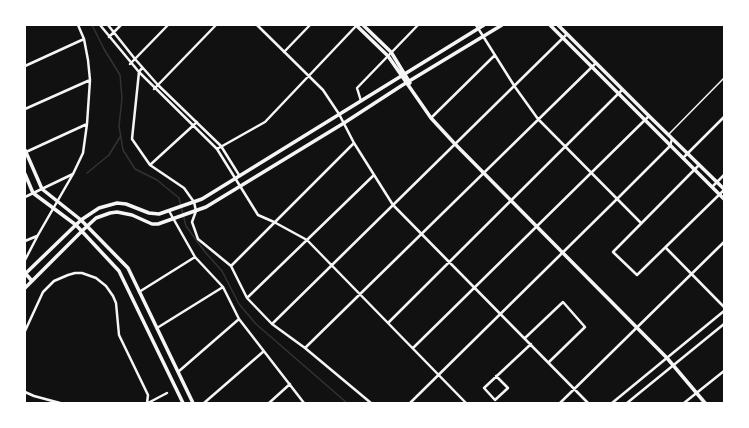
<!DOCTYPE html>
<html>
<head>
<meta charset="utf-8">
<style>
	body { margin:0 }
	#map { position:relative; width:749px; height:428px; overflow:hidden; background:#111; font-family:"Roboto Serif",serif }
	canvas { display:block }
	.frame { position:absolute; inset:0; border:26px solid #fff; pointer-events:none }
</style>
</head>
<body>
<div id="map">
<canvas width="749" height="428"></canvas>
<div class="frame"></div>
</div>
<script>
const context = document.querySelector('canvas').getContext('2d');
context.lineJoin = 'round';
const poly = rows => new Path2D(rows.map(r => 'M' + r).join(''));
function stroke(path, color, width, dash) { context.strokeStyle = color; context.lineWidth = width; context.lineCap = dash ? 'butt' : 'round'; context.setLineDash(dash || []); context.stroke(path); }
stroke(poly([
	[92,25,104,49,120,75,122,98,119,126,123,150,135,169,157,180,179,198,186,226,205,252,222,271,239,304,256,324,347,403],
	[87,173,109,155,120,137]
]), '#333', 1.5);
stroke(poly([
	[669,134,724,78]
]), '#f5f5f5', 1.5);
stroke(poly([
	[100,25,139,72,217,149,258,215,274,222,307,240,466,403],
	[108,25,135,59,158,85,221,146,239,175],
	[257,25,323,90,339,114,354,143,393,205,588,403],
	[476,25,515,87,538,119,641,223],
	[109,37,121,25],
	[284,52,310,25],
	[130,64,168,25],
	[25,66,84,39],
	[142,68,139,72,132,139,150,165,184,188,194,202,196,211,192,222,198,239,231,266,247,298,272,324,305,348,371,403],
	[154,89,216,25],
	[361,101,357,88,418,25],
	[25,109,90,80],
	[431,118,495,55],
	[217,149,265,122,357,25],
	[26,152,87,124],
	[683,158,724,117],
	[150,165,197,122],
	[699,165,613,252,637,275,724,190],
	[712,187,724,175],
	[25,197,73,174],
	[169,211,195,257,223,287,239,319,304,403],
	[25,241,37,236],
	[666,248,724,307],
	[25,260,38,235,73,174,83,153,87,124,90,80,88,60,84,39,78,25],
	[231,266,354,143],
	[139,292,195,257],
	[247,298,374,175],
	[388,323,622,90],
	[272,324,567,34],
	[157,328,223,287],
	[25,331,43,292,54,281,68,275,75,273,82,273,96,278,106,286,113,296,116,303,119,335,148,395,147,403],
	[525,338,563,302,585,327,549,362],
	[305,348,596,63],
	[413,348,649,116],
	[178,372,239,319],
	[496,376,508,388,495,400,484,388,531,344],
	[25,392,34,396,60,403],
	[148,403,167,393],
	[204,403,264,351],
	[269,403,290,384],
	[410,403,617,199,670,146,672,139],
	[560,403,724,242],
	[612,403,724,311],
	[627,403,724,324],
	[684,403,724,371]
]), '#f5f5f5', 2.5);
stroke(poly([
	[356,25,388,56,431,118,455,144,667,358,705,403],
	[363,25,391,52,410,83],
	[550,25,724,199],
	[558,25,649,116,724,189],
	[25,150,42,189,81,220,128,268,193,403],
	[25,174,33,193,76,225,119,271,183,403],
	[25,273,32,281],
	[25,274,81,220,99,208,117,203,126,204,149,213,159,214,202,199,484,25],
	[25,288,82,231,96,218,110,213,117,212,132,215,152,224,158,224,206,207,344,123,401,86,502,25]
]), '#f5f5f5', 3.5);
</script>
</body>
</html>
